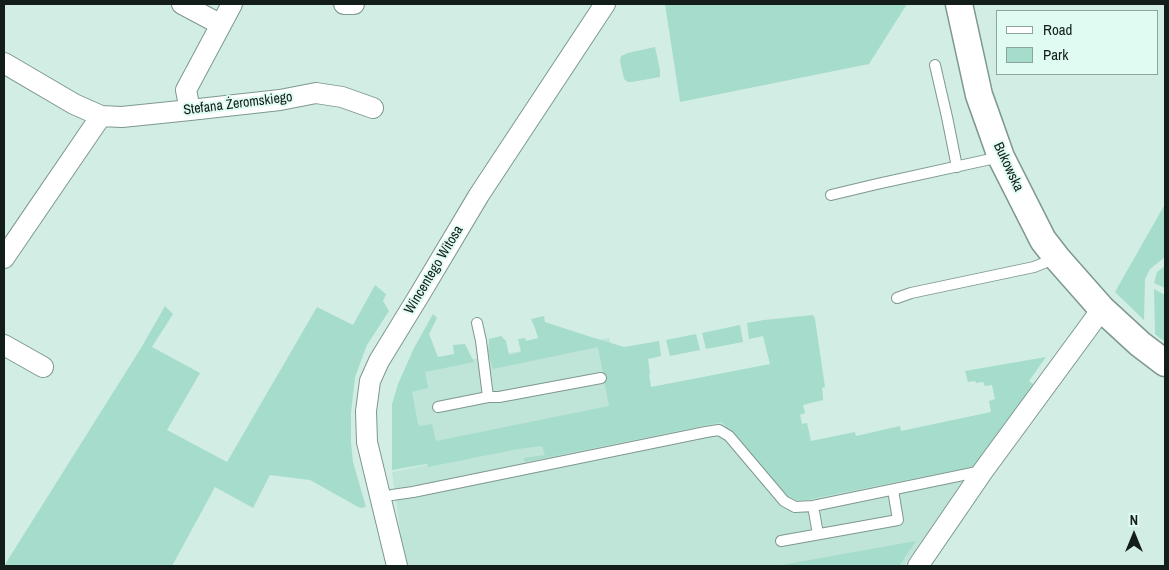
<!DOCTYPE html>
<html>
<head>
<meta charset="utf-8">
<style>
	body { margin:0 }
	#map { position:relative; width:1169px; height:570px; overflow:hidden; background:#d2ede4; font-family:"Archivo Narrow",sans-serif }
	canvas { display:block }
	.frame { position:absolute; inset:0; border:5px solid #131e1b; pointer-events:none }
	.legend { position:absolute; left:996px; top:10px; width:162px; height:65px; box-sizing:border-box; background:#dffbf2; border:1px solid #8da39c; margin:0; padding:6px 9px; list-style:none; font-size:15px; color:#131e1b }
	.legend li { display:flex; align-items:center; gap:10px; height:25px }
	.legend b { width:25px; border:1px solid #8da39c }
	.north { position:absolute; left:1109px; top:510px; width:50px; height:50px; -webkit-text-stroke:4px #dffbf2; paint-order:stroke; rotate:0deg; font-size:14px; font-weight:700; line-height:20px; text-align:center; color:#131e1b }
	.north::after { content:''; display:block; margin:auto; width:18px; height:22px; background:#131e1b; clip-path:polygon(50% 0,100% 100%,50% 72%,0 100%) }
</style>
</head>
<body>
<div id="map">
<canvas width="1169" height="570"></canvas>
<div class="frame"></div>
<ul class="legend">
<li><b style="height:6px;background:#fff"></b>Road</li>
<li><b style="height:14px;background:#a6dccc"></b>Park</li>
</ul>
<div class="north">N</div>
</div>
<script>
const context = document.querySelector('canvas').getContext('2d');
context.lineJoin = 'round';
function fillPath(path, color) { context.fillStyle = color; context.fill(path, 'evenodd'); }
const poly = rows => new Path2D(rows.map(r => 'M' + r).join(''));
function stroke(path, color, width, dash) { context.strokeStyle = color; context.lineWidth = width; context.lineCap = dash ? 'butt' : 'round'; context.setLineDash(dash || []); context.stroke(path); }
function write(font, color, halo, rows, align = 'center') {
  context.font = font + ' "Archivo Narrow",sans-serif'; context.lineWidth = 4; context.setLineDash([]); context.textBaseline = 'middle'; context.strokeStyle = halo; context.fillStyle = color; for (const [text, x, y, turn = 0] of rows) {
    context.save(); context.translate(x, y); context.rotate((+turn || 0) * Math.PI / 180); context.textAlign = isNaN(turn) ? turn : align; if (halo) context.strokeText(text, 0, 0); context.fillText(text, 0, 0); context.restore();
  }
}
fillPath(poly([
	[609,338,636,414,432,453,414,426,406,396,418,369,496,355],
	[719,407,789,486,980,457,904,566,405,566,392,472]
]), '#bfe4d8');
fillPath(poly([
	[665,4,907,4,869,64,680,102],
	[655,47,660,70,660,77,632,82,628,82,624,79,620,61,621,56,628,53],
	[1165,204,1165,257,1150,269,1145,279,1144,320,1115,292],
	[1165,266,1165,288,1154,283,1157,272],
	[375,285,386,294,383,301,389,311,367,345,355,377,351,413,351,442,353,462,366,507,360,508,310,480,270,475,253,508,215,487,172,566,4,566,141,348,165,306,173,314,152,347,200,373,167,430,227,462,317,307,353,325],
	[1154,289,1165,295,1165,342,1155,334],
	[433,314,437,318,429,334,438,357,454,354,453,345,465,344,474,362,425,372,428,388,412,392,418,424,420,426,432,424,436,441,609,406,598,347,493,369,488,352,489,339,501,336,506,341,509,355,521,352,518,339,525,338,526,341,538,338,535,328,531,319,544,316,545,322,591,337,624,347,659,341,661,356,648,359,650,373,649,374,651,387,770,364,763,336,749,339,747,323,764,320,813,315,815,319,825,387,822,388,823,396,823,400,803,405,805,413,800,415,802,424,807,423,811,441,855,432,856,436,900,426,901,431,991,412,989,401,995,399,992,385,985,386,983,382,976,383,975,381,968,382,965,371,1046,357,1029,381,1037,387,976,466,806,500,797,500,785,497,722,422,525,462,524,458,545,455,542,446,518,449,428,467,427,464,392,470,392,404,398,384,414,348],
	[740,325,743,342,706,349,702,333],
	[696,334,700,350,670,356,666,340],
	[916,541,899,566,776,566]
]), '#a6dccc');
const service = poly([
	[935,65,947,117,957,167],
	[831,195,877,184,1000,157],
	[897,298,911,293,1034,267,1056,258],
	[477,323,481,341,488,397,499,397,601,378],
	[438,407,488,397],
	[381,498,392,495,413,492,706,432,719,430,729,436,784,501,795,507,813,506,982,471],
	[813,506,818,534],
	[781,541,898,520,893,490]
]);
const minor = poly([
	[182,4,214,21,220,26],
	[344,4,354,4],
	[4,63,74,104,101,116,122,117,190,110,280,100,316,93,342,97,373,108],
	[190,110,186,90,232,4],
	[4,258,101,116],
	[4,345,43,367],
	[397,566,367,442,366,411,370,381,379,361,420,294,479,195,605,4],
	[918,566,983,471,1102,309]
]);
const tertiary = poly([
	[959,4,979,95,989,123,1001,157,1043,240,1057,258,1102,309,1140,344,1165,363]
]);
stroke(service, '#7e9890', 12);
stroke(minor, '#7e9890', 22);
stroke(tertiary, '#7e9890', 29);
stroke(service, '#fff', 10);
stroke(minor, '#fff', 20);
stroke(tertiary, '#fff', 26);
write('14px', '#131e1b', '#dffbf2', [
	["Stefana Żeromskiego",238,104,-7],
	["Bukowska",1008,167,65],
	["Wincentego Witosa",434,270,-59]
]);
</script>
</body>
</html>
